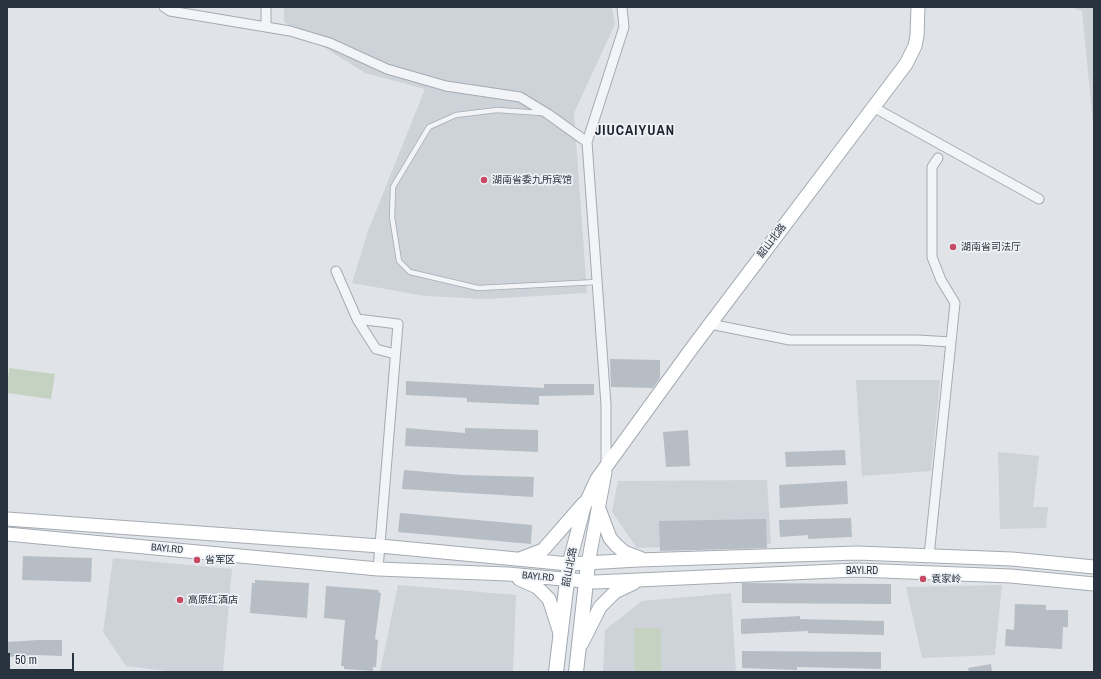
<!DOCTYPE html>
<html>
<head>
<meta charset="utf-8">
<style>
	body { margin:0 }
	#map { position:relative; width:1101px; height:679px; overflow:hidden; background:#e0e4e8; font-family:"Archivo Narrow",sans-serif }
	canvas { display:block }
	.frame { position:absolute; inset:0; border:8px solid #29323f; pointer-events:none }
	.scale { position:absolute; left:8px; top:653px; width:66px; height:18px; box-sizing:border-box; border:2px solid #29323f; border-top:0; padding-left:5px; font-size:12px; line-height:14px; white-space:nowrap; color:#29323f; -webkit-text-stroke:3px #eff2f6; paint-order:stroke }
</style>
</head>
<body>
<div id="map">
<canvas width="1101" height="679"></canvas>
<div class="frame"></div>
<div class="scale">50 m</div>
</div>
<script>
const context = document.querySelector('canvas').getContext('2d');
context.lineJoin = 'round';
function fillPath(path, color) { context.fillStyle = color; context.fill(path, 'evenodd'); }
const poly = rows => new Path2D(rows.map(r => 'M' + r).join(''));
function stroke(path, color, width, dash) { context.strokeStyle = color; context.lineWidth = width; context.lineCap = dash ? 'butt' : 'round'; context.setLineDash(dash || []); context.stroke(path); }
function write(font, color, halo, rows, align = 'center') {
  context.font = font + ' "Archivo Narrow","Noto Sans SC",sans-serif'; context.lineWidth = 3.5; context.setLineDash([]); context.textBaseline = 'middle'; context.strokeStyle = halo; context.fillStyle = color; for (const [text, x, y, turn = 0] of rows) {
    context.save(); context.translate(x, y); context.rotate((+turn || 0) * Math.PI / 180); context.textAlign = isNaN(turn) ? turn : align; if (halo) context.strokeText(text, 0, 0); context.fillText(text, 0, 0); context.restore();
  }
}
fillPath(poly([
	[284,7,612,7,615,24,574,113,587,293,487,299,425,296,352,283,368,231,425,89,365,73,284,22],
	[1070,7,1094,7,1094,134,1082,11],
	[856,380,940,380,931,471,862,476],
	[998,452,1039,456,1033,507,1048,507,1046,528,1000,529],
	[767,480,771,544,637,548,612,512,618,481],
	[113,558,232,569,223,672,174,672,126,666,103,632],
	[398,585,516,595,513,672,380,672],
	[1002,585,995,655,922,658,906,587],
	[731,593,736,672,603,672,605,630,642,601]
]), '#ced3da');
fillPath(poly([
	[9,368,55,374,51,399,7,393],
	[634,628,661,628,661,672,635,672]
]), '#c6d2c1');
fillPath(poly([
	[610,359,660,360,660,378,653,388,611,387],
	[406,381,544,388,544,384,594,384,594,395,539,396,539,405,467,402,467,398,406,395],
	[406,428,465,433,465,428,538,430,538,452,405,446],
	[688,430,690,466,666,467,663,432],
	[845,450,846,465,786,467,785,452],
	[404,470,462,475,534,477,533,497,402,489],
	[847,481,848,504,780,508,779,485],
	[400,513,532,525,531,544,398,532],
	[851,518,852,537,808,539,808,535,780,537,779,520],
	[766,519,767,548,660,551,659,521],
	[23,556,92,558,91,582,22,580],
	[255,580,309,583,307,618,250,613,252,583,255,583],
	[742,583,891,584,891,604,742,603],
	[326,586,379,590,378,592,381,593,375,639,378,640,376,667,373,667,373,671,344,669,344,666,341,666,345,620,324,618],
	[1015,604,1046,605,1046,610,1068,610,1068,627,1063,627,1062,649,1005,646,1006,629,1014,630],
	[800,616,800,619,884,621,884,635,808,633,808,631,741,634,741,619],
	[38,640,62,640,62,656,35,655,7,657,7,642],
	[742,651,881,652,881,669,797,667,797,670,742,668],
	[991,664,992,672,969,672,968,668]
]), '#b7bdc5');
const lane = poly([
	[542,113,497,110,456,115,429,127,393,187,392,217,399,261,410,272,478,288,597,282]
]);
const street = poly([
	[164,7,170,11,290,31,330,43,387,69,446,86,520,97,548,114,587,142],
	[266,7,266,27],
	[873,107,1039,199],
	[336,271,357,319,376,349,395,354],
	[357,319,398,324,378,569],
	[710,324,790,340,918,340,951,342],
	[606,467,606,405,587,142,624,27,622,7],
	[929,556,955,303,941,280,932,257,932,167,938,158]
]);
const secondary = poly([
	[599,509,610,538,616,545,624,552,640,558],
	[7,519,380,546,569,564,638,560,857,553,1012,559,1094,567],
	[7,534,378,569,508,574,595,582,857,570,1011,576,1094,584],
	[522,558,543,550,584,503],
	[569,564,584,507,597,479,692,348,906,64,915,46,917,36,918,7],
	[588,564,605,472],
	[519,579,537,587,549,599,560,633],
	[582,643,600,607,615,592,634,583]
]);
const primary = poly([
	[556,672,569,564],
	[576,672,588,564]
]);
stroke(lane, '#a5abb2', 6);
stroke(street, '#a5abb2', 11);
stroke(secondary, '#a5abb2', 15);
stroke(primary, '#a0a9b3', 16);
stroke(lane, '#f2f4f7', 4.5);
stroke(street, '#f2f4f7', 9);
stroke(secondary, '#fff', 13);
stroke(primary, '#fff', 14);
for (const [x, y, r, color] of [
	[484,180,4,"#c74a65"],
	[953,247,4,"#c74a65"],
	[197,560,4,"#c74a65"],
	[923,579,4,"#c74a65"],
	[180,600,4,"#c74a65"]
]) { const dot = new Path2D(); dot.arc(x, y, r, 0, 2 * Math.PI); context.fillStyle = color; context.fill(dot); stroke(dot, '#eff2f6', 1.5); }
write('10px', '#29323f', '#eff2f6', [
	["湖南省委九所宾馆",492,180],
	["湖南省司法厅",961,247],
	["省军区",205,560],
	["袁家岭",931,579],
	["高原红酒店",188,600]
], 'left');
write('10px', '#29323f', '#eff2f6', [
	["韶山北路",772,241,-53],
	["BAYI.RD",167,549,5],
	["韶山北路",570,567,-79],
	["BAYI.RD",862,571],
	["BAYI.RD",538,577,5]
]);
context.letterSpacing = '1px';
write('bold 14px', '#1b232f', '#eff2f6', [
	["JIUCAIYUAN",635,131]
]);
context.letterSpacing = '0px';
</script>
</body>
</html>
